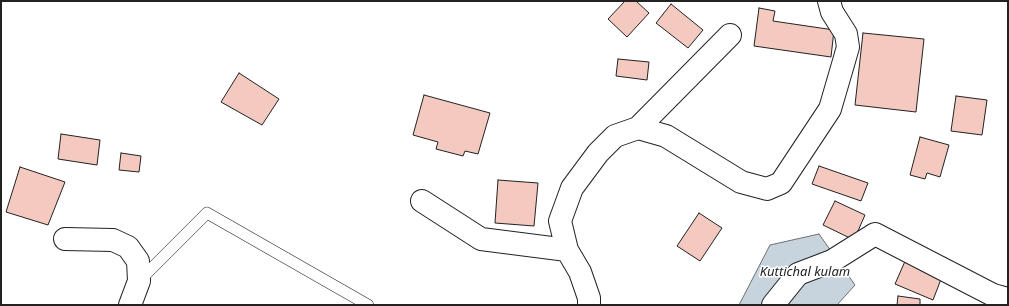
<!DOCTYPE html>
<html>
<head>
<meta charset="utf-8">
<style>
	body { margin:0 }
	#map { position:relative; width:1009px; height:306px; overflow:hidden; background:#fff; font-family:"Noto Sans",sans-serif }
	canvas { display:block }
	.frame { position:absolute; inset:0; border:2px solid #222; pointer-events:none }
</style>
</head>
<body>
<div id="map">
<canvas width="1009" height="306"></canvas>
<div class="frame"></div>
</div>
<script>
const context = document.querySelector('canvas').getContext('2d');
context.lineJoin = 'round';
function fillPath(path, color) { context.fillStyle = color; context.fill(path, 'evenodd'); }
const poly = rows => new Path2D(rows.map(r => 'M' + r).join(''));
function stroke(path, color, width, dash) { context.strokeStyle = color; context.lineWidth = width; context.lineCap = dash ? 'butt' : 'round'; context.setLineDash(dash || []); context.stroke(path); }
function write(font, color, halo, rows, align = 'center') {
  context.font = font + ' "Noto Sans",sans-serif'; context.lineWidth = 3; context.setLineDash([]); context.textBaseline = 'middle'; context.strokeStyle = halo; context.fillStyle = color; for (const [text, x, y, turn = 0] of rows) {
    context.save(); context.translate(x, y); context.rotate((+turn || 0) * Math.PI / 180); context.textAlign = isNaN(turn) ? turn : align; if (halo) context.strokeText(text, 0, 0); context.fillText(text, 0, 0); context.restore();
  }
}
const water = poly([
	[819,234,855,285,837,305,739,305,770,245,819,234]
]);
fillPath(water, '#c7d3dd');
stroke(water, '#6f6f6f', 1);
const building = poly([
	[625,1,636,1,649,13,627,37,608,19,625,1],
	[671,4,703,30,688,48,656,23,671,4],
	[759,8,775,11,773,21,834,30,831,57,754,46,759,8],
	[863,33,924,39,916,112,855,105,863,33],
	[618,59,649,62,647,80,616,76,618,59],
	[239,73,279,99,262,125,221,102,239,73],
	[424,95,490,113,478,154,465,151,463,156,436,149,438,142,413,135,424,95],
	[956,96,987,100,982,135,951,131,956,96],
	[61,134,100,140,97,165,58,159,61,134],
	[920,137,949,145,940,177,927,173,925,179,910,175,920,137],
	[121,153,141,156,139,172,119,170,121,153],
	[819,166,868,183,861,201,812,184,819,166],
	[20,167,65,182,48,225,6,212,20,167],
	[498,180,538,183,534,226,495,223,498,180],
	[835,201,865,215,854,240,823,225,835,201],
	[699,213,722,228,700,261,677,246,699,213],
	[906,259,943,274,933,300,895,284,906,259],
	[898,296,920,299,920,305,897,305,898,296]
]);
fillPath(building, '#f3c9c0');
stroke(building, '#222', 1);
const lane = poly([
	[139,281,207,213,368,305]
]);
const street = poly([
	[638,128,730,35],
	[422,201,481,239,567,250],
	[65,239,113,240,128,247,138,261,139,281,130,305],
	[589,305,589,298,580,272,567,250,560,221,572,188,598,153,615,136,638,128,666,136,741,182,767,189,781,183,830,109,844,61,848,47,846,34,832,12,829,1],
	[773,305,798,274,832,261,875,234,993,295,1008,299]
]);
stroke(lane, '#222', 12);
stroke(street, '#222', 24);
stroke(lane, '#fff', 11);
stroke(street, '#fff', 22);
write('italic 13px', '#222', '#fff', [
	["Kuttichal kulam",805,272]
]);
</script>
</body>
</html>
